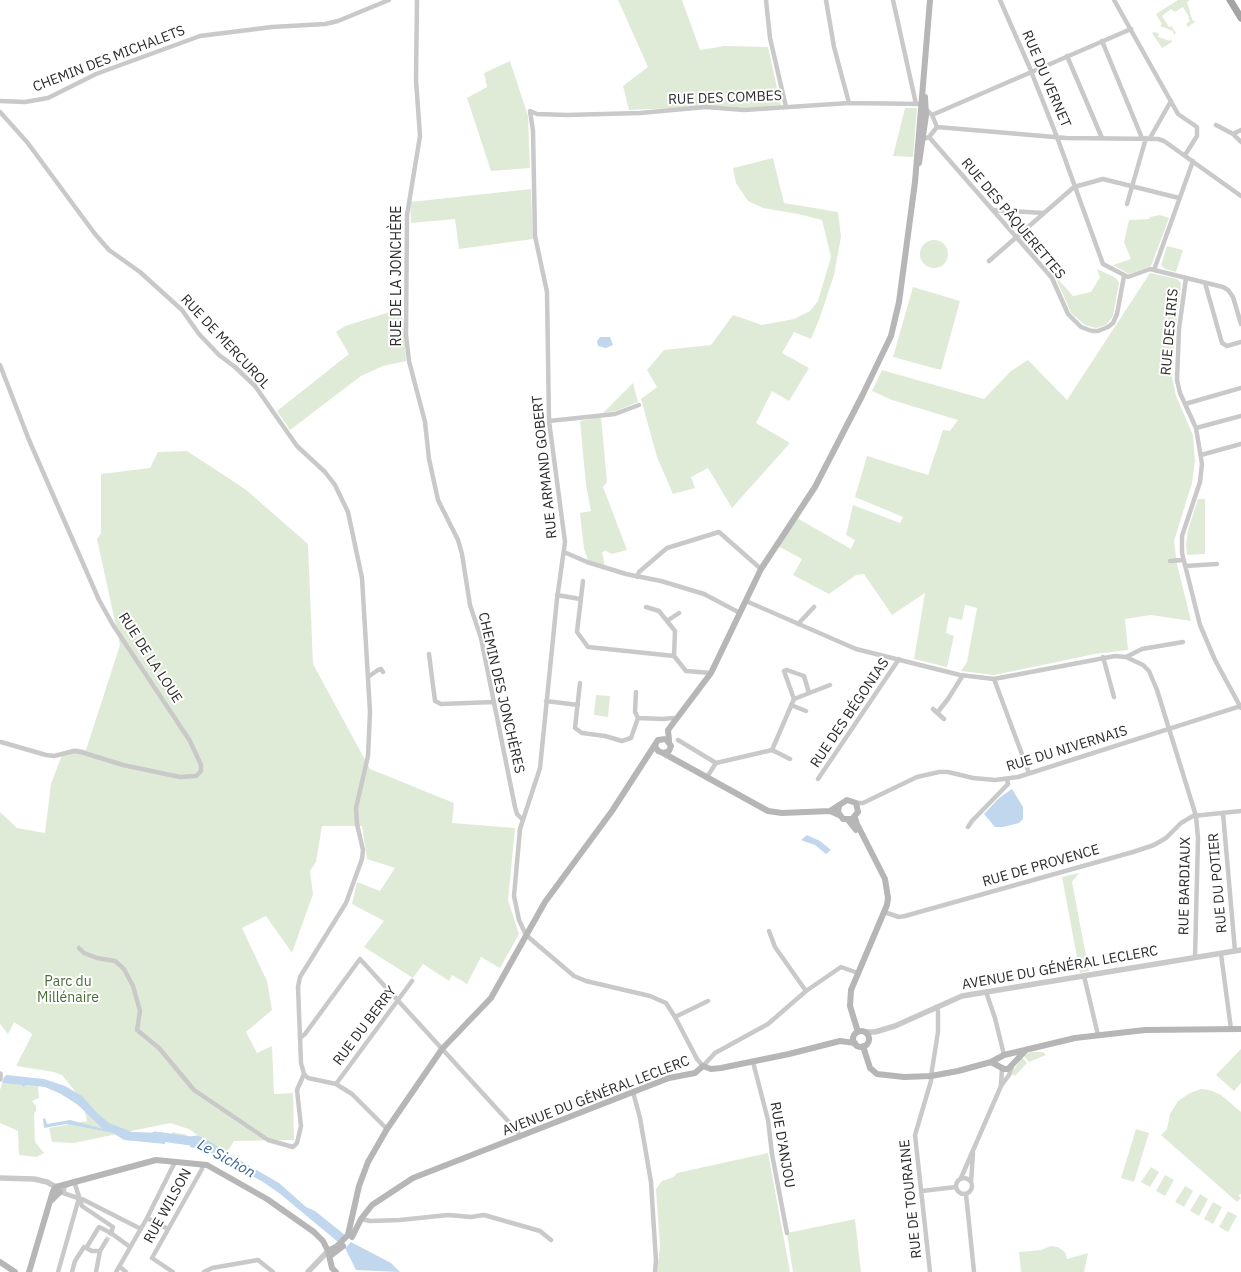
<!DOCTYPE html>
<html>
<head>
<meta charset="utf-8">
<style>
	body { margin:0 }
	canvas { display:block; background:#fff }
</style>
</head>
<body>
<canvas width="1241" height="1272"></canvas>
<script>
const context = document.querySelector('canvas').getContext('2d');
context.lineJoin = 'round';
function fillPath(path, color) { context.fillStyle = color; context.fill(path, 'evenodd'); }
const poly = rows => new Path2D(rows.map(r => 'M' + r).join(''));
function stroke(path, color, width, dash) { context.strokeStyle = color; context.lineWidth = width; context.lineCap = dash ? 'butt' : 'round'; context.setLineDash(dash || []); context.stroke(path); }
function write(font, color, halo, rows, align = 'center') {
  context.font = font + ' "IBM Plex Sans",sans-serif'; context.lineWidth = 4; context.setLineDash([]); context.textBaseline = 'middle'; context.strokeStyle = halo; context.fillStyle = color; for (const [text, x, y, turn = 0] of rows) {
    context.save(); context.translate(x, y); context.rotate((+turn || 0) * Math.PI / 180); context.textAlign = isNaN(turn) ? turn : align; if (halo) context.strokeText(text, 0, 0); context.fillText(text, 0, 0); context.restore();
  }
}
fillPath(poly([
	[618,0,682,0,700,50,725,46,768,47,781,106,745,108,720,106,629,110,623,86,648,67],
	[1178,0,1190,0,1187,2,1191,16,1193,21,1196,21,1188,27,1186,24,1190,21,1188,18,1189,17,1183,7,1175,12,1171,9,1162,16,1169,27,1171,26,1176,33,1174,35,1173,31,1160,26,1162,24,1156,14],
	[1155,32,1159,34,1158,37,1170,41,1171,39,1172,42,1162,48,1152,33],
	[510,61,528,116,530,168,491,171,467,98,487,87,484,73],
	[905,108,917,108,913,157,893,156],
	[773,158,784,203,838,212,841,237,834,275,820,317,811,339,794,332,782,353,809,368,789,401,772,391,756,423,790,443,732,508,708,468,691,477,695,488,673,494,657,457,641,399,657,387,647,370,664,350,711,345,733,315,762,325,794,319,810,311,818,301,831,257,822,220,798,214,763,208,748,201,736,183,733,168],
	[531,189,533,239,459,249,455,219,411,223,410,202],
	[1160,215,1169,218,1151,266,1129,274,1113,265,1131,259,1124,242,1129,220,1149,219,1150,217],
	'920 254a14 14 0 1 1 28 0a14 14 0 1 1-28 0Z',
	[1167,246,1183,250,1176,272,1165,269,1161,265],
	[1097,269,1116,278,1119,283,1113,316,1106,325,1096,328,1085,325,1071,313,1055,276,1073,296,1091,292,1100,277],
	[1150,273,1177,279,1181,283,1171,372,1176,396,1193,435,1195,461,1192,483,1174,541,1177,564,1191,621,1151,615,1125,619,1128,650,1095,654,994,675,961,671,967,662,977,608,965,605,962,620,949,617,946,633,954,636,947,667,914,659,925,593,892,615,864,574,856,575,829,594,793,575,802,559,778,546,797,518,851,549,855,540,846,535,853,505,900,523,903,517,855,497,867,456,928,475,943,430,950,431,958,420,892,400,872,391,882,370,984,399,1011,371,1028,360,1067,400],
	[913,287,960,301,941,370,893,357],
	[390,312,401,316,403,319,406,361,383,366,361,376,290,430,277,411,349,354,336,332,345,326],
	[633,383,638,402,616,411,603,413],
	[601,417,607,482,603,487,627,550,612,554,606,551,602,552,605,566,588,560,584,549,580,513,591,511,586,485,580,421],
	[187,451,245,489,308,544,313,664,370,769,454,803,452,823,515,828,508,900,519,934,500,968,481,957,467,984,452,975,449,981,423,964,413,978,364,947,384,921,352,904,357,882,380,891,395,868,367,859,362,826,322,826,316,862,310,871,313,894,292,953,266,916,242,928,267,981,272,1010,246,1032,257,1053,272,1046,274,1094,293,1093,294,1140,234,1141,225,1155,189,1129,170,1123,74,1143,52,1142,49,1128,87,1121,82,1100,62,1075,54,1072,16,1066,32,1035,31,1033,14,1022,8,1034,0,1024,0,812,17,828,45,833,51,784,63,752,75,748,86,750,120,645,97,539,101,533,101,474,150,468,158,452],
	[1198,499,1205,499,1205,554,1187,555,1186,545,1188,530],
	[596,695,610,696,608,717,594,715],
	[1079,873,1072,882,1089,971,1080,973,1062,877],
	[1241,1049,1241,1083,1234,1091,1216,1075],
	[1031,1052,1043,1052,1046,1055,1029,1062,1023,1055],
	[1022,1057,1027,1063,1015,1076,1011,1074],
	[2,1083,38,1086,39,1098,32,1101,36,1106,36,1111,34,1114,35,1142,44,1153,37,1157,19,1155,18,1131,0,1123,0,1090],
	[1201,1089,1210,1090,1221,1095,1241,1112,1241,1194,1238,1195,1241,1198,1237,1202,1161,1135,1167,1129,1170,1114,1178,1101,1190,1093],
	[1136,1129,1149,1133,1134,1182,1121,1178],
	[172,1132,187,1135,185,1144,171,1143],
	[768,1153,790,1272,657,1272,660,1246,656,1189,662,1181,674,1177,677,1173],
	[1151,1167,1159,1172,1150,1187,1141,1182],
	[1165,1175,1174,1180,1165,1196,1156,1191],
	[1185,1186,1193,1191,1184,1207,1175,1202],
	[1200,1194,1208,1199,1199,1216,1190,1211],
	[1213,1202,1222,1207,1213,1224,1204,1219],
	[1228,1211,1237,1216,1228,1232,1219,1227],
	[855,1219,861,1272,793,1272,787,1233],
	[1051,1246,1058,1247,1065,1252,1067,1259,1088,1253,1084,1272,1021,1272,1019,1252,1041,1250]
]), '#e0ebd7');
fillPath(poly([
	[600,337,610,337,613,345,606,348,598,346,597,341],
	[1012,789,1023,807,1023,819,1019,823,1003,827,995,827,984,814,999,798],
	[807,835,820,841,831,850,826,854,815,845,801,840],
	[7,1075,44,1079,65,1086,82,1096,97,1113,109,1123,132,1132,166,1133,165,1144,124,1140,113,1133,73,1125,66,1124,44,1128,43,1119,45,1118,47,1124,70,1120,103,1129,78,1105,61,1094,45,1087,26,1085,23,1087,22,1085,2,1083,4,1077],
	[192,1136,209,1141,229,1154,279,1183,306,1207,315,1211,345,1235,338,1242,279,1193,263,1182,205,1150,190,1147],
	[351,1242,391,1263,400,1272,356,1270,345,1248]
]), '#c1d7ee');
stroke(poly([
	[155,1136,191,1141,197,1140,203,1143]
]), '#c1d7ee', 9);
stroke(poly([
	[106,1241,111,1233]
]), '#d5d5d5', 4.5, [4.5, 2]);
stroke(poly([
	[417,0,416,80,420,136,407,215,406,335,409,361,425,422,429,459,438,500,458,540,462,554,470,605,481,638,515,807,517,814,522,819],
	[766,0,770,38,786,107],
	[826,0,834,47,849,103],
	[893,0,916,104],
	[1000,0,1029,66,1057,137,1103,264,1128,277,1150,269,1223,287,1228,290,1233,297,1241,324],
	[1114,0,1178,114,1197,127,1197,136,1185,155],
	[1102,41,1142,138],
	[1067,56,1102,138],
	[0,101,25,102,48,98,96,74,200,36,272,27,325,24,338,21,389,0],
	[0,112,27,142,95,234,109,250,140,272,182,310,199,334,219,355,235,367,255,386,297,446,325,472,335,485,348,512,362,578,370,712,368,756,356,808,357,824,363,850,362,859,346,903,300,977,298,987,301,1063,304,1074,308,1078,336,1084,352,1094,387,1129],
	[932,115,1131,29],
	[1216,125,1233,134,1241,142],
	[937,127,1066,138,1158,139,1164,141,1241,196],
	[1233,134,1241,130],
	[929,137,1052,278,1068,314,1081,327,1092,331,1098,331,1108,327,1113,323,1117,314,1124,276],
	[1150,138,1171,101],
	[1127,204,1146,138],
	[993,210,1044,213],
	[989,261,1074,187,1103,179,1179,198],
	[1154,270,1193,161],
	[1186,278,1179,329,1177,380,1180,393,1196,428,1202,464,1200,482,1182,536,1182,553,1200,625,1215,660,1241,708],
	[1205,283,1222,343,1227,346,1241,342],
	[0,365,29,440,99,600,113,625,190,741,201,765,201,771,196,776,180,777,123,765,81,752,74,751,54,756,46,755,1,742],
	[1185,404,1241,388],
	[549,421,615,414,639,405],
	[1196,428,1241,416],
	[1201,455,1241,444],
	[564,552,587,562,626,574,661,581,704,594,740,613],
	[1170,561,1183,560],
	[1185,566,1217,564],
	[637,577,639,572,667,548,719,532,761,569],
	[583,581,577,632,588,647,674,656],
	[557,595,580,599],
	[746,601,856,649,960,675,994,679,1115,656,1126,657,1143,665,1149,671,1157,690,1196,816,1198,838,1195,957],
	[646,607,659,611,675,631,674,656,686,671,711,673],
	[667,621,679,613],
	[798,624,814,607],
	[429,654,435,701,441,704,494,702],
	[1103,657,1114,697],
	[1126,657,1142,649,1183,642],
	[368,677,378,670,381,669,383,672],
	[994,679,1029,773],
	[580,683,575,728,582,733,605,736,622,741,631,738,638,718,663,719,673,718],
	[636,692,635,712,638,718],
	[794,699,784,671,787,670,804,676,809,693],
	[546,701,578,705],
	[791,705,806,711],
	[933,709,944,719],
	[937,713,948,699,963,675],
	[678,740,716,763,772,750,790,759],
	[772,750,794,699,830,685],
	[707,777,716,763],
	[818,779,899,659],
	[856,803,863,803,917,777,939,772,948,772,973,778,995,780,1018,777,1241,706],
	[1223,813,1235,951],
	[968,827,972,821,1008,784,1007,779],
	[884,912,899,917,905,916,1133,852,1154,845,1166,838,1181,823,1193,816,1241,811],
	[769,931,775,947,806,991],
	[79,948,84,953,97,958,115,961,124,969,133,986,140,1011,137,1030,159,1048,194,1090,268,1140,293,1147,297,1143,301,1126,297,1090,304,1074],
	[1221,954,1231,1029],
	[858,973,841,967,806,991,768,1024,715,1053,703,1066,697,1059,675,1017,666,1003,650,996,586,981,574,976,526,935,519,920,514,896,520,829,540,768,557,599,565,542,549,421,547,292,535,236,533,131,530,111,537,114,567,115,640,113,706,107,744,110,849,103,921,104,932,115,937,127,929,137,923,139,921,137],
	[1084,976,1098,1035],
	[986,992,995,1018,1004,1055],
	[675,1017,708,1001],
	[300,1038,305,1034,360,959,518,1132,520,1137],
	[753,1062,768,1120,772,1154,787,1233],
	[336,1084,412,981],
	[1001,1085,1002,1068],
	[633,1092,640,1118,651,1182,656,1261,655,1272],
	'956 1186a8 8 0 1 1 16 0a8 8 0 1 1-16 0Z',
	[961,1178,1001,1086,1009,1075,1012,1067],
	[971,1182,973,1153],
	[922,1191,956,1187],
	[63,1193,84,1200,141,1229],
	[64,1193,64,1187,74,1181,82,1206,113,1227,111,1233,130,1247],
	[966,1194,974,1272],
	[147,1218,168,1229],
	[361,1219,370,1221,400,1220,448,1215,471,1217,484,1215,540,1231,551,1240],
	[88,1245,99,1227,111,1233],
	[120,1267,126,1272],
	[58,1272,79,1198],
	[72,1272,75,1261,84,1247,92,1251,100,1251],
	[96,1272,100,1251,106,1241],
	[116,1272,147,1218,175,1162],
	[173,1272,152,1258,202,1169,202,1165],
	[204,1272,212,1268,258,1260,273,1272],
	[930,1272,915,1135,931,1081,931,1076,938,1032,938,1011,936,1007]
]), '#c9c9c9', 4.5);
stroke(poly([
	[865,1032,875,1032,895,1026,962,996,1241,950],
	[0,1074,0,1079],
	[0,1178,34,1179,47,1182,56,1187],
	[308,1272,328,1251]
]), '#c9c9c9', 5.5);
stroke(poly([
	[919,163,926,115,925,97],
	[669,740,668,730,711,673,761,569,815,487,862,396,891,336,899,302,915,182,930,0],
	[663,753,768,811,782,813,830,811,839,815],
	[830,811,847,800,856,803,858,812,852,819,843,819,838,812,839,806],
	[855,818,857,824,885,879,888,898,887,905,851,990,850,1006,858,1032],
	[848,820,856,830],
	'853 1039a8 8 0 1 1 16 0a8 8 0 1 1-16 0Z',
	[863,1046,870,1068,877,1074,904,1077,931,1076,958,1071,991,1062,1004,1055,1075,1038,1145,1030,1241,1029],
	[991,1062,1004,1069,1008,1069,1026,1050],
	[52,1200,60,1192,56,1187],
	[352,1237,361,1219,372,1205,413,1178,633,1092,669,1078,695,1073,703,1066,711,1069,721,1068,789,1054,840,1041,855,1043],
	[328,1251,336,1247,348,1235,359,1186,368,1162,387,1129,442,1049,491,998,545,902,612,811,658,740,666,739,671,746,669,751,663,753,658,751,655,746],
	[330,1256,343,1246],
	[0,1262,15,1272],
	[29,1272,53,1191,56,1187,156,1160,207,1165,267,1199,314,1232,323,1241,328,1251,332,1268,336,1272]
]), '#b6b6b6', 6);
stroke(poly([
	[1230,0,1241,18]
]), '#a4a4a4', 7);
write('14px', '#2c2c2c', '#fff', [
	["CHEMIN DES MICHALETS",109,59,-21],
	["RUE DU VERNET",1046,79,67],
	["RUE DES COMBES",725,98,-2],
	["RUE DES PÂQUERETTES",1013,219,50],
	["RUE DE LA JONCHÈRE",397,276,-90],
	["RUE DES IRIS",1170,332,-85],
	["RUE DE MERCUROL",225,342,47],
	["RUE ARMAND GOBERT",545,467,-96],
	["RUE DE LA LOUE",150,658,57],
	["CHEMIN DES JONCHÈRES",501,693,77],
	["RUE DES BÉGONIAS",850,713,-56],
	["RUE DU NIVERNAIS",1067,749,-17],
	["RUE DE PROVENCE",1041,866,-16],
	["RUE DU POTIER",1218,883,-95],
	["RUE BARDIAUX",1185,886,-89],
	["AVENUE DU GÉNÉRAL LECLERC",1060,968,-10],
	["RUE DU BERRY",365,1026,-53],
	["AVENUE DU GÉNÉRAL LECLERC",596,1096,-21],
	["RUE D'ANJOU",782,1145,80],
	["RUE DE TOURAINE",911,1199,-96],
	["RUE WILSON",168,1206,-61]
]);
write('14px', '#496b36', '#fff', [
	["Parc du",68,982],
	["Millénaire",68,998]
]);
write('italic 15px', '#346494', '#fff', [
	["Le Sichon",226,1159,29]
]);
</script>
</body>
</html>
